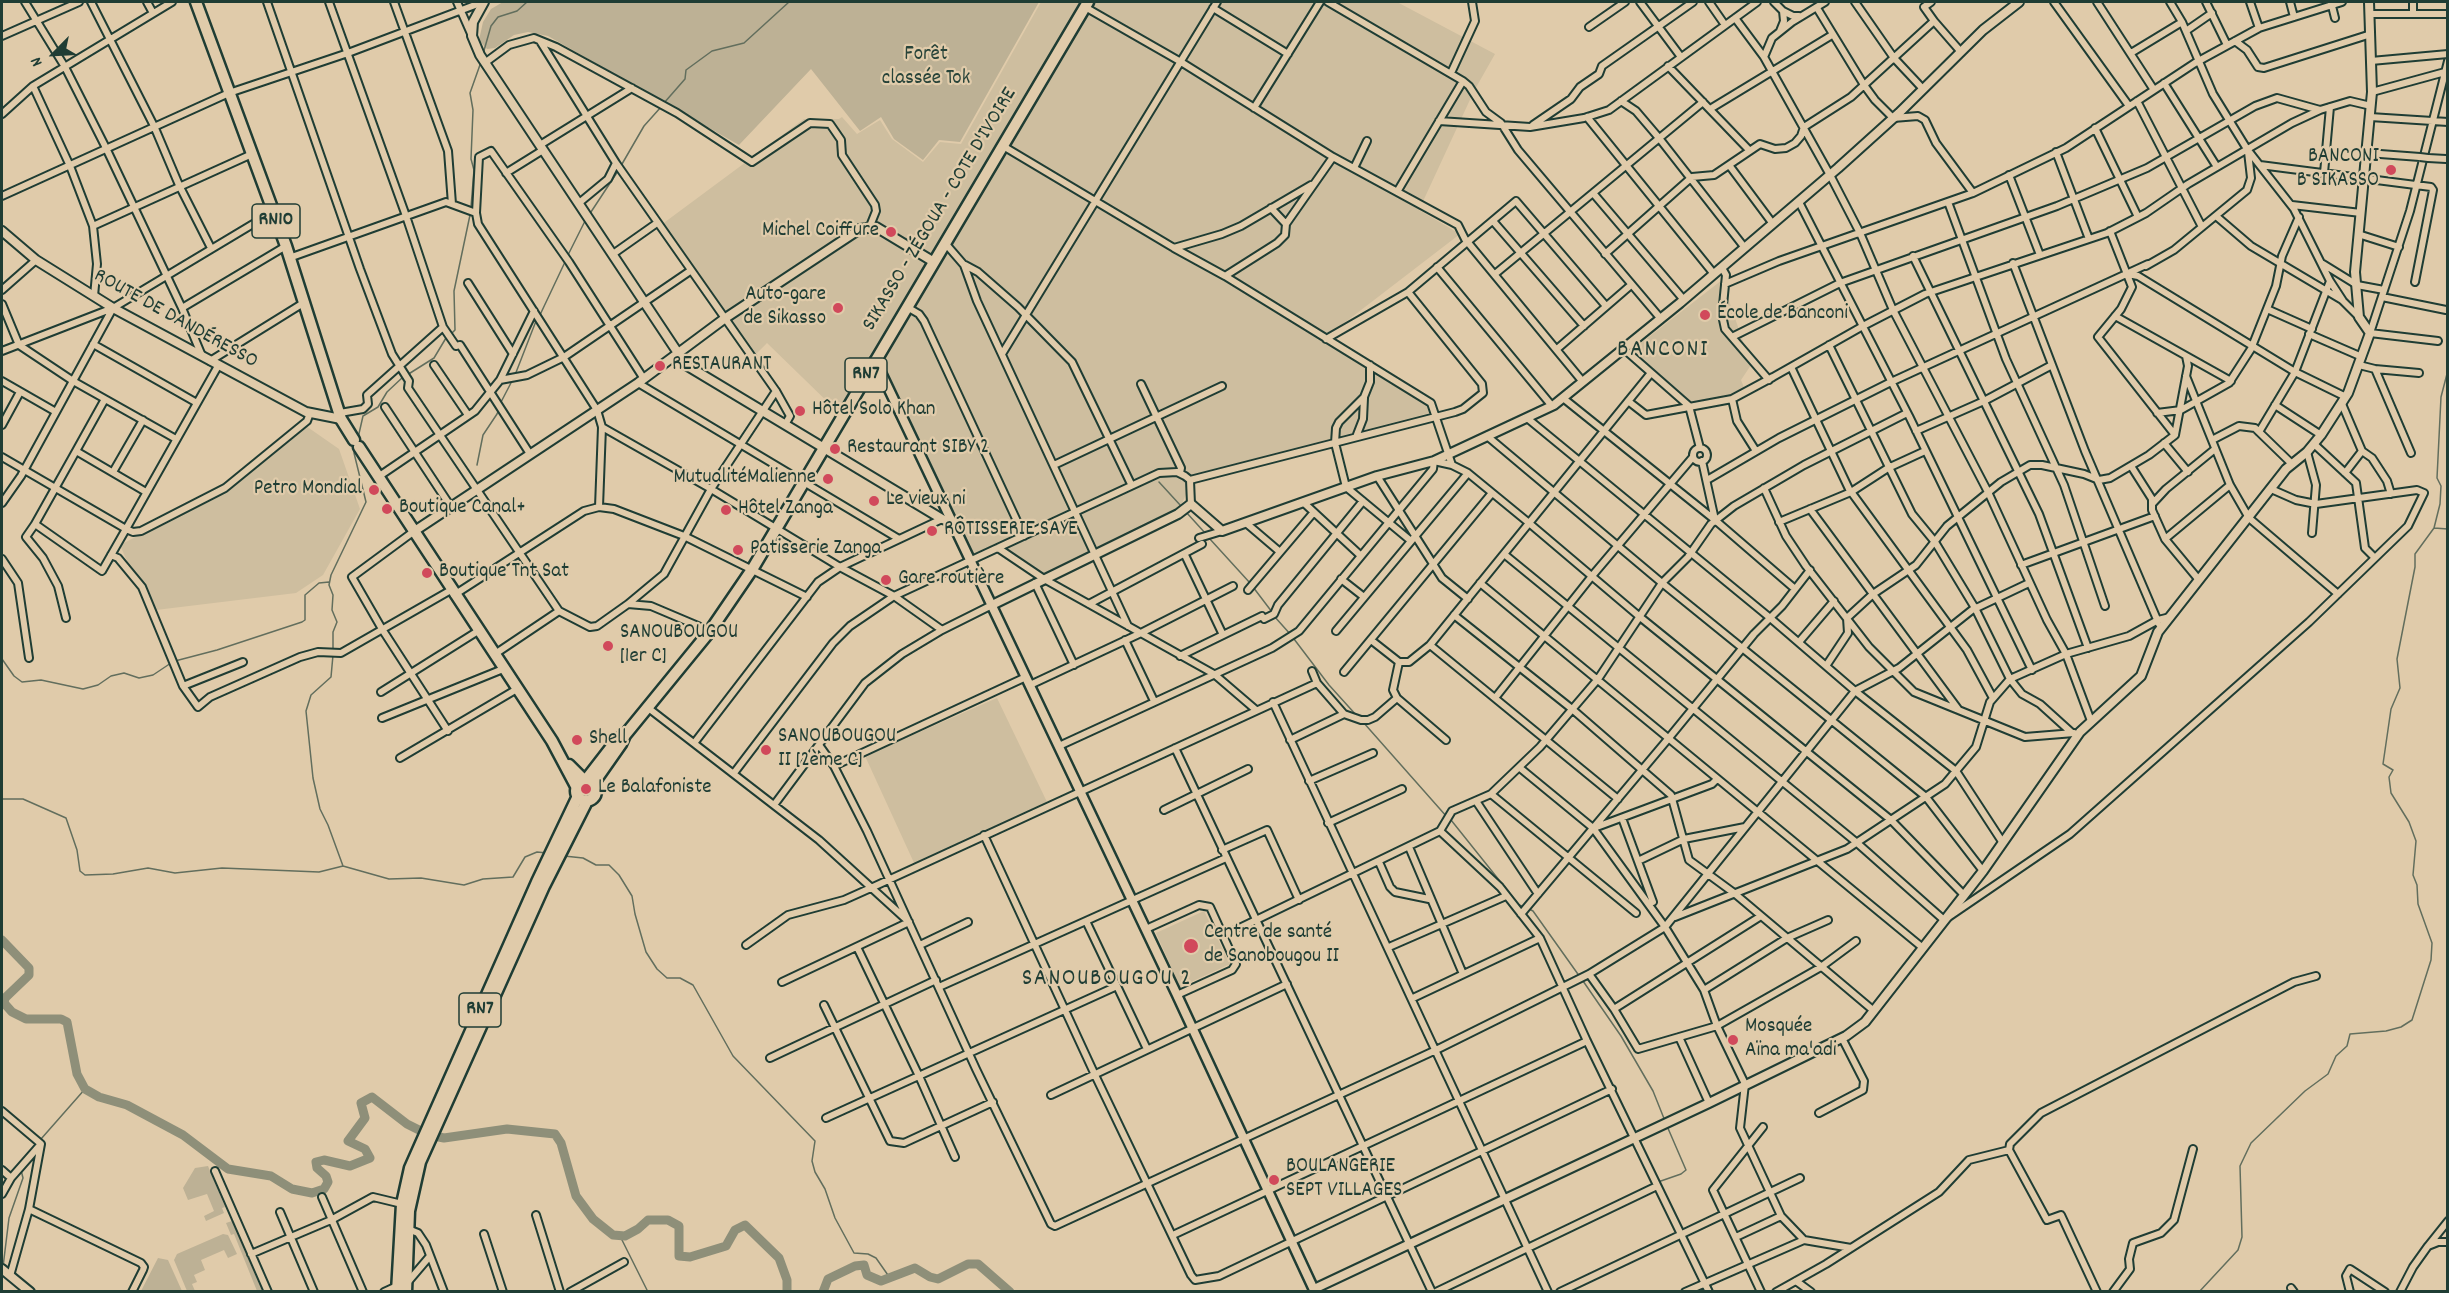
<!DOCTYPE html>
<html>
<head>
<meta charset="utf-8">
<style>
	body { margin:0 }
	#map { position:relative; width:2449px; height:1293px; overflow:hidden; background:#e0cbaa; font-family:Dekko,sans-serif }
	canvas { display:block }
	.frame { position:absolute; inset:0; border:3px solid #1f3d34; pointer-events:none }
	.north { position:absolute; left:24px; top:24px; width:60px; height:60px; -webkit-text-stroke:4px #e0cbaa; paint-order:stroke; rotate:246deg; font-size:16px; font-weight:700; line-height:24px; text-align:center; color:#1f3d34 }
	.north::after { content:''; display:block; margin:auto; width:21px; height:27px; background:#1f3d34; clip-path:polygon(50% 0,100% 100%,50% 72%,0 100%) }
</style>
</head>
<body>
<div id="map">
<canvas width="2449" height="1293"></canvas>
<div class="frame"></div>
<div class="north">N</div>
</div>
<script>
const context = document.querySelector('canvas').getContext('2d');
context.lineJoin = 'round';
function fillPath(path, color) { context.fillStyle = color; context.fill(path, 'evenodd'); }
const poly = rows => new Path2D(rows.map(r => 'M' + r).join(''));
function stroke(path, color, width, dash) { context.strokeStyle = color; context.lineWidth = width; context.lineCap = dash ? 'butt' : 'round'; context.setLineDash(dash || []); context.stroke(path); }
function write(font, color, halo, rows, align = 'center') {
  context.font = font + ' Dekko,sans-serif'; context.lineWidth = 4.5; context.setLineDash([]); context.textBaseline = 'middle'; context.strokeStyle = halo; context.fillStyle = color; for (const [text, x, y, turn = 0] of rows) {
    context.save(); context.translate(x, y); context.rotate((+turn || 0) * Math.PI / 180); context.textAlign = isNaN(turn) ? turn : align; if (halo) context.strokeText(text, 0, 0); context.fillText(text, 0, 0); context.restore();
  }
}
fillPath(poly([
	[1041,2,1397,2,1495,54,1474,91,1419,210,1460,234,1322,340,1432,408,1434,412,1195,474,1180,508,1045,576,998,544,974,555,884,364,871,355,838,412,767,343,753,357,661,225,804,119,839,119,842,117,857,134,880,120,892,139,923,162,940,142,961,144],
	[1722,280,1751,365,1741,380,1745,390,1731,396,1690,404,1632,350],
	[306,426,339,449,360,509,323,575,296,593,156,610,143,582,130,568,120,545,228,489],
	[997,698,1047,802,915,865,865,756],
	[1204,911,1230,964,1180,987,1156,933]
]), '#cebe9f');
fillPath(poly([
	[503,2,1039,2,960,142,939,140,923,160,894,139,881,117,860,131,811,69,739,145,548,36,528,32,514,35,495,48,487,49,479,40,483,22,491,9],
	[208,1166,225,1207,222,1208,224,1213,206,1221,204,1216,214,1211,207,1194,188,1200,183,1188,195,1168],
	[232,1221,262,1291,257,1291,234,1234,231,1235,226,1223],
	[223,1234,228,1235,237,1254,228,1258,224,1250,201,1260,205,1270,194,1275,197,1282,192,1284,195,1291,187,1291,174,1260,177,1254],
	[158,1258,168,1260,182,1291,141,1291]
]), '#bdb195');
stroke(poly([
	[483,54,491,26,498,17,517,11,527,2],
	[664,103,685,79,686,70,712,51,744,43,789,2],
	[622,164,644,126,661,107],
	[471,207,474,170,471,159,473,110,470,93,481,62],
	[589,215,618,171],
	[567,257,585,221],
	[539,317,565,262],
	[450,335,455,330,454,291,470,215],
	[407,375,434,358,446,338],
	[515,375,536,321],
	[500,404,513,379],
	[358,438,363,416,378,407,387,392,403,377],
	[477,465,483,435,497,414,499,409],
	[1159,482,1181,506],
	[1186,512,1206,534],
	[2434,528,2448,529],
	[1209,538,1250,583],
	[1253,587,1272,612],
	[1274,616,1291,635],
	[1294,639,1329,685,1357,716],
	[333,650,333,632,337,622,332,610,333,595,329,585,331,575,366,502,354,453,355,448],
	[333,655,331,677,311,695,306,711,313,778,320,809,328,825,343,866],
	[2,659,14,676,22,682,41,680,83,689,98,685,111,676,124,673,139,678,153,675,171,663],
	[175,661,217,650,302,622,305,620,305,595,319,583,329,582],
	[1363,722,1447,817],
	[2,799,23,799,66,818,77,850,80,871,85,875,113,874,148,868,175,873,222,868,319,872,343,866,389,879,421,878,464,885,483,879,513,877,525,857,537,852,547,853],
	[1451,820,1519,905,1525,907],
	[564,856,583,858,596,865,609,865,619,875,632,896,635,914,646,952,657,969,667,978,680,978,693,985,733,1056,815,1141,812,1161,815,1172,825,1189,835,1218,854,1253,868,1254,876,1258,890,1278],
	[1529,909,1533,911,1580,977],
	[1583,981,1621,1036,1653,1091,1665,1121],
	[41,1139,85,1089],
	[1658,1182,1681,1174,1686,1170,1667,1126],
	[620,1236,648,1292],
	[3,1267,9,1218,23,1178,21,1170],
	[2199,1292,2238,1250,2242,1237,2240,1166,2251,1143,2305,1091,2328,1074,2336,1056,2347,1046,2350,1034,2386,1031,2401,1027,2412,1020,2431,960,2432,943,2418,904,2417,885,2413,875,2416,841,2409,822,2391,793,2389,777,2393,770,2383,764,2391,709,2400,688,2397,659,2415,567,2415,554,2434,528,2440,504,2441,486,2437,478,2441,397,2448,370]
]), '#626e5d', 1.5);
stroke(poly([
	[2,940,29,968,29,975,5,998,4,1003,12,1012,26,1019,61,1019,67,1022,77,1074,85,1089,99,1097,127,1105,183,1135,228,1169,271,1176,292,1189,312,1193,324,1189,328,1182,326,1176,317,1168,316,1162,324,1160,350,1166,370,1158,365,1149,348,1141,365,1118,361,1103,372,1097,407,1124,429,1135,444,1138,507,1129,555,1134,561,1143,576,1196,593,1219,613,1235,625,1236,638,1229,648,1220,668,1220,679,1226,679,1256,690,1257,726,1246,735,1230,745,1225,779,1258,787,1280,787,1292],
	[823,1292,828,1279,855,1266,864,1265,867,1275,881,1281,915,1268,930,1277,938,1279,968,1264,978,1264,1010,1292]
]), '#8e8f79', 9);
const minor = poly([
	[25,2,65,67,106,148,182,308,202,356],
	[91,2,154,126,179,185,211,248],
	[147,2,153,13],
	[267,2,360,269,392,354,409,381,408,388,559,611,590,627,597,626,628,604,664,574,711,489,776,391],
	[329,2,406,216,443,327,367,395,368,404,363,409,340,413],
	[394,2,448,151,452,204],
	[457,2,472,36],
	[1328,2,1463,81,1469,86,1486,112,1501,123,1518,150,1661,319],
	[1640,2,1681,57],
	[1709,2,1725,25],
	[1774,2,1783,11,1793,16,1799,16],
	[1855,2,1894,58,1923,89],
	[2054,2,2129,106],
	[2097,2,2154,90],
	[2170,2,2182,22,2213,94,2247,149,2294,209,2330,281,2343,301,2359,317],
	[2206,2,2227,45],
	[2250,2,2259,28],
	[2290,2,2294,17],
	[2331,2,2335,18],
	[2413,2,2413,14],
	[1085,7,1181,62,1333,157,1458,225,1465,239,1583,382],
	[1213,8,1288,54],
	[1817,8,1864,85,1875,100,1893,118,1918,116,1925,120,1936,143,1973,193],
	[2370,14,2448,14],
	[1735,18,1764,57,1830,175,1860,233,1893,310,1988,492,2047,620,2066,654,2091,721],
	[1934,21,1961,52],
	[1589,27,1625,2],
	[1780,31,1784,21,1783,11],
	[2186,31,2212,13],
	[2,36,79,2],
	[540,41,616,163,608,179,579,203],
	[2235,41,2247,50,2258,67,2264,68,2371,34],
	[2131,53,2182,22],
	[1764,57,1772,38,1792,22,1825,2],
	[2371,61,2448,54],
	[486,62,509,45,534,38,556,47,677,113,752,162,810,123,830,124,841,140,842,155,875,205,876,211,870,226],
	[1668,66,1749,150],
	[1451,73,1475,21,1472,2],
	[2164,83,2217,167],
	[33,86,70,166,93,226,97,264,94,296],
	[2372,92,2445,72],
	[1621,101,1636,111,1659,138,1745,248],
	[2137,101,2202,227],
	[1254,108,1320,2],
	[1710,109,1832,35],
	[2,114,33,86,172,2],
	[1587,117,1714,274],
	[2370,117,2448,122],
	[1439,121,1530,127,1584,118,1609,110,1757,2],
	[1533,125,1571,99,1580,87,1599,74,1602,66,1693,2],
	[2095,128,2138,217],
	[540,145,632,88],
	[1003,146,1174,248,1225,276,1431,403,1452,465],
	[2056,152,2089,239],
	[2367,153,2420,157],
	[2428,158,2446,159],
	[616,163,776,391,790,416,786,423],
	[1729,165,1773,224],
	[2260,165,2431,187,2433,190,2415,282],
	[1354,168,1367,141],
	[506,173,543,150],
	[2324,173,2330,107],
	[2009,175,2040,255],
	[1397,192,1463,81],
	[1593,193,1684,300],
	[2,196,229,93,348,53,483,2],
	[1799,202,1909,416,2032,670],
	[1948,202,2006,359,2064,485,2105,606],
	[2292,205,2361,213],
	[1271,208,1286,224],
	[476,213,479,157,491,151,569,262,644,379],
	[2216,216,2251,246,2342,300],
	[1493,221,1584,326],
	[93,226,252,154],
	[2110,231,2132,287,2121,309,2098,337,2175,435],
	[2358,234,2399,247],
	[945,243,964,265,977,301,1128,626],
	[1174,248,1222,234,1241,226,1311,185],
	[613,254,657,223],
	[1605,254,1692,177,1714,175,1760,144,1775,149,1786,148,1795,143,1801,136,1804,127,1851,97,1934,21,1924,7,1931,2],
	[1913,256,2039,514,2088,648],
	[289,258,446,202,476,213,478,224,597,410,602,427,599,507],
	[2013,263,2085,451,2159,624],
	[2323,264,2357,285,2384,290],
	[965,265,978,272,1018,307,1072,362,1131,484],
	[2146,266,2174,250,2247,190,2251,178,2248,152],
	[1437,267,1552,406],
	[1722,268,1726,275,1722,315,1725,329,1769,380],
	[1495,274,1703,102],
	[2128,274,2138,276,2295,372,2346,397],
	[1225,276,1277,243,1285,235,1286,224,1333,157],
	[468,283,513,354],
	[1725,284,1779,261,1973,193,2066,148,2195,63,2259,28,2342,2],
	[2,290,36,260],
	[2382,297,2446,310],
	[2,304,19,345,73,381,176,439],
	[907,307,919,314,924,321,1024,536],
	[113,308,273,212],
	[182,308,286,246],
	[2267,309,2312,329],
	[2115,316,2231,381],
	[443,327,456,346,460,345,530,454],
	[2309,334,2362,357],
	[1732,337,1840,283,2057,206,2147,168,2255,106,2277,98,2320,110],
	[1326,339,1408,292,1516,201,1606,306],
	[2438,341,2370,333,2410,211,2448,61],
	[93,344,197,403],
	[1829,345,1912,514,1935,542,1975,608,2010,679,2022,694,2040,704,2072,733],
	[1557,349,1631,285],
	[1624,349,1689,406,1700,448],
	[2,351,113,308,21,476,2,503],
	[1002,354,1217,2],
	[210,361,305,302],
	[434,365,468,415],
	[1370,365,1370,382,1364,397,1339,422,1336,428,1335,443,1346,487,1411,541],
	[2359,365,2375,369,2419,373],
	[1791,367,1849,489,1967,650,1993,698],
	[2375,369,2411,453],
	[2186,376,2230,485,2249,518,2338,594],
	[500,380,527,375,564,357,690,271],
	[2,381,56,412],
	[638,383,899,539],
	[1141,384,1181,468,1180,473],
	[1563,398,1715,520],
	[105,399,76,451,146,492],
	[1732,399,1737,421,1756,451],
	[1628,401,1646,415,1732,399,1773,377,1863,326,1925,294,2107,233,2146,213,2188,184,2292,123,2320,110,2350,101,2371,106],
	[2342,404,2362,451,2372,458,2387,481,2391,494],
	[2275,405,2321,435],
	[385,407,451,507],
	[2157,413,2181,410,2229,383,2251,349,2276,286,2282,256,2299,217],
	[1527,418,1769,617,1855,691,1956,771,2003,843],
	[2,425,20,392],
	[602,427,711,489,840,567,894,596,942,630],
	[1916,431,1984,401,2052,365],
	[2259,432,2295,372,2330,281],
	[1487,436,1662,583,1926,797,1983,871],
	[1356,437,1363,419,1364,398],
	[2212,440,2239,426,2255,428,2292,464],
	[2164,443,2188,472],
	[2314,444,2356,483,2365,548,2375,558],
	'1693 455a7 7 0 1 1 14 0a7 7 0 1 1-14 0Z',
	[76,451,35,524,102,571,126,529,133,532,141,531,225,488,307,421,310,413],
	[2307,452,2316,485,2312,533],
	[2,457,126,529,218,366],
	[1702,461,1715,520,1795,589],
	[1054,465,1222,386],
	[2131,466,2152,499,2152,510,2165,539,2199,580],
	[113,472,143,420],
	[2345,473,2362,451],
	[1377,476,1442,578,1468,599],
	[378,477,475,411,500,380,534,311],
	[1190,480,1455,412,1463,409,1483,393,1482,384,1408,292],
	[1707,480,1779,438,1891,382,2148,264],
	[1764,488,1786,536,1806,566,1869,647,1914,692,2025,737,2074,733],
	[1303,502,1360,555],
	[2153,503,2166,489,2215,449],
	[1810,509,1958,709],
	[1779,522,1851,492,1888,468,1925,451],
	[1246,523,1280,552],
	[35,524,26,537,43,558,58,586,66,618],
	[413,532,352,577,382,629,448,731],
	[1199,538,1222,531],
	[2165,539,2230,485],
	[998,548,1044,579,1214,674,1256,710],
	[1504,554,1856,842,1944,920,2070,834,2309,622,2408,526,2424,493,2417,490,2316,504,2296,500,2271,489],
	[111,555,118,558,142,587,183,686,198,707,210,697,300,657,318,652,341,653,451,590],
	[1185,555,1223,635],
	[2,559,18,583,29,658],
	[2021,565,2155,516],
	[1341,579,1364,597],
	[1035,583,1074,665],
	[1480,583,1923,948],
	[1248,590,1314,512],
	[454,595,584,511,599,507,614,509,684,536,807,597],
	[628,604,651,606,710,631],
	[1089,604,1202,544],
	[1454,615,1572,709,1671,795,1689,860,1734,893,1874,1011],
	[1264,619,1274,614,1278,605,1363,501],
	[1336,631,1468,473],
	[1125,640,1154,701],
	[1371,640,1399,662,1409,662,1430,645,1618,799],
	[1799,642,1834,601],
	[1430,645,1651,373],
	[495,654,559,611],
	[1180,656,1262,616],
	[1399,662,1393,690,1397,698,1446,740],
	[1826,666,1848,633,1847,618,1873,594,1916,565,1947,526,2001,482,2030,465,2042,465,2084,474,2099,480,2110,478,2149,455,2175,435,2188,366,2186,356],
	[1312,671,1317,683,1344,714,1361,720,1368,720,1375,717,1397,698],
	[1344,672,1492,493],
	[1030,685,1139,634,1233,586],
	[183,686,243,662],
	[381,692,478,631],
	[1495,698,1592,576,1693,457],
	[1273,702,1548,1292],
	[647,707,819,840,909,922,782,982],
	[382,718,503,669],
	[1290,740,1344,714],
	[695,742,818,582,840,567,942,519],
	[819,745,834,766,867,831,976,1069,1051,1224,1055,1226,1436,1050,1589,974,1665,927,1855,691,1899,668,1972,610,2029,583],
	[1059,746,1272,648,1299,631,1433,469,1434,461,1452,465,1468,473,1529,523,1640,617,1891,820,1964,895],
	[1175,748,1432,1292],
	[400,758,517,689],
	[834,766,1026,677],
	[1520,768,1593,828,1665,927,1704,990,1717,1026,1745,1084,1740,1128,1781,1216,1804,1240],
	[734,773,833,643,850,626,894,596,1159,473,1177,472,1185,476,1190,480,1191,504],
	[1309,781,1373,753],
	[1491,794,1636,913],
	[1476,801,1538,894],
	[774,805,865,683,902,654,942,630,992,605],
	[1164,810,1248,769],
	[1622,818,1653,902],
	[1328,823,1402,789],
	[1594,828,1712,784,1717,779],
	[1440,831,1500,887,1540,938,1587,1041,1709,1292],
	[984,835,1095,1075,1191,1275,1195,1280,1219,1276,1612,1089],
	[1409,847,1463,974],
	[1222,850,1267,830,1299,900],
	[1638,861,1684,839,1745,827],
	[1379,862,1390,887,1395,892,1429,899],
	[1521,914,1668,739,1754,634,1782,606,1810,570],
	[1675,917,1847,849,1945,784,1976,747,1990,702,2010,679,2066,654,2129,636,2158,620,2170,617],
	[1086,921,1147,1049],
	[1146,929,1199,905,1210,907,1236,964,1232,970,1177,995],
	[1223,936,1440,831,1452,811,1491,794,1540,747,1598,679,1662,583,1688,557,1711,524,1734,506,1804,465,1907,413],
	[746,945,788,915,844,900,873,887,1317,683],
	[920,945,968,922],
	[857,947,919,1076,955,1157],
	[1389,947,1506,896],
	[1589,974,1614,1009,1638,1049,1717,1026,1821,967,1856,941],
	[939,987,1226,858],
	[1704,990,1787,938,1828,920],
	[1413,998,1540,938],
	[824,1005,890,1141,904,1143,993,1102],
	[1614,1009,1761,916],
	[1679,1037,1709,1103],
	[770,1058,936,980],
	[1051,1095,1287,984],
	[2,1111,41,1144,29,1209,10,1276],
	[1819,1113,1863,1090,1864,1081,1842,1038],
	[826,1118,1117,986],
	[2009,1150,2047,1220,2061,1215,2097,1292],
	[2,1170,11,1178],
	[215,1171,268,1292],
	[2,1194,11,1178,40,1145],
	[322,1197,363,1292],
	[29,1209,141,1263,144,1267,143,1270,132,1292],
	[280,1212,314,1292],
	[536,1215,560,1292],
	[408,1229,418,1233,426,1245,444,1292],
	[484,1234,503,1292],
	[1173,1235,1587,1041],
	[1736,1237,1781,1216],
	[2428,1246,2448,1221],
	[251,1254,331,1220,373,1197,402,1204],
	[1796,1281,1811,1292],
	[407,1283,430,1256],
	[2291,1288,2294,1292],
	[384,1292,397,1286],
	[570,1292,624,1262],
	[1436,1292,1657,1186],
	[1560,1292,1800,1178],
	[1685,1292,1804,1240,1851,1248],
	[1761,1292,1713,1190,1763,1127],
	[1776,1292,1826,1264,1939,1192,1969,1160,2009,1150,2010,1144,2041,1113,2294,982,2316,976],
	[2113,1292,2130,1269,2129,1259,2133,1243,2161,1233,2174,1220,2193,1149],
	[2350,1292,2346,1276,2350,1269,2385,1292],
	[2400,1292,2413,1267,2428,1246,2438,1242,2448,1242]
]);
const tertiary = poly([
	[484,2,473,22,472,36,480,55,686,365,942,519,953,522],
	[2,231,36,260,113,308,306,412,341,419],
	[413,532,638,383,724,319,860,229,876,227,934,262],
	[992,605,1178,514,1191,504,1222,531,1377,476,1434,461,1554,405,1680,303,1838,168,1899,113,1983,30,2019,2],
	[2,1269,30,1292],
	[1314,1289,1709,1103,1846,1036,1865,1022,1983,871,2080,732,2141,676,2158,632,2286,469,2307,452,2321,435,2348,393,2370,333,2359,317,2355,272,2372,92,2369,2]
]);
const secondary = poly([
	[875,360,1177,995,1315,1292]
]);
const trunk = poly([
	[196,2,286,246,341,419,354,440],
	[359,447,552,741,577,788],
	[569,765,585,781,616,741,624,735],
	'576 791a10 10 0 1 1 20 0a10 10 0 1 1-20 0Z',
	[593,784,621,744,625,735,710,631,753,568,1088,2],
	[397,1292,402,1204,410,1168,537,882,578,796],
	[406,1292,409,1211,420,1162,544,886,587,801]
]);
stroke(minor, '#1f3d34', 10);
stroke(tertiary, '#1f3d34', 12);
stroke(secondary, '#1f3d34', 13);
stroke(trunk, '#1f3d34', 15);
stroke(minor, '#e0cbaa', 6);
stroke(tertiary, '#e0cbaa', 8);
stroke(secondary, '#e0cbaa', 8);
stroke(trunk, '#e0cbaa', 10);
const minorBridge = poly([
	[2420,157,2428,158]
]);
stroke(minorBridge, '#1f3d34', 10, []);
stroke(minorBridge, '#e0cbaa', 6);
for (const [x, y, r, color] of [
	[2391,170,6,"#d1495b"],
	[891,232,6,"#d1495b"],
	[838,308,6,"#d1495b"],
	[1705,315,6,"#d1495b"],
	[660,366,6,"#d1495b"],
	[800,411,6,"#d1495b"],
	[835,449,6,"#d1495b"],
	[828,479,6,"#d1495b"],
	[374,490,6,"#d1495b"],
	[874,501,6,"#d1495b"],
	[387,509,6,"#d1495b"],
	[726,510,6,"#d1495b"],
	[932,531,6,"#d1495b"],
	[738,550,6,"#d1495b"],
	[427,573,6,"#d1495b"],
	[886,580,6,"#d1495b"],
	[608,646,6,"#d1495b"],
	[577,740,6,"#d1495b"],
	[766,750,6,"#d1495b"],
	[586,789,6,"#d1495b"],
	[1191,946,8,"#d1495b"],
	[1733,1040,6,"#d1495b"],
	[1274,1180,6,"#d1495b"]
]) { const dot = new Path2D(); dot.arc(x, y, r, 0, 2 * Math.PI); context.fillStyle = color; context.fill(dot); stroke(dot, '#e0cbaa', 2); }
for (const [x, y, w] of [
	[276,221,48],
	[866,375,42],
	[480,1010,42]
]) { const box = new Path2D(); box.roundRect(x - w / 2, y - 17, w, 34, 4.5); context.fillStyle = '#e0cbaa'; context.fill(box); stroke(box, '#1f3d34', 1.5); }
write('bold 20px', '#1f3d34', null, [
	["RN10",276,221],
	["RN7",866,375],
	["RN7",480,1010]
]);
write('21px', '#274339', '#e0cbaa', [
	["Forêt",926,56],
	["classée Tok",926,80]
]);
write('21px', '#1f3d34', '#e0cbaa', [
	["BANCONI",2379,158,"right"],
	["B SIKASSO",2379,182,"right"],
	["Michel Coiffure",879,232,"right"],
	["Auto-gare",826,296,"right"],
	["de Sikasso",826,320,"right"],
	["École de Banconi",1717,315],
	["RESTAURANT",672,366],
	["Hôtel Solo Khan",812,411],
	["Restaurant SIBY 2",847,449],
	["MutualitéMalienne",816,479,"right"],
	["Petro Mondial",362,490,"right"],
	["Le vieux ni",886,501],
	["Boutique Canal+",399,509],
	["Hôtel Zanga",738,510],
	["RÔTISSERIE SAYE",944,531],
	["Patisserie Zanga",750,550],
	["Boutique Tnt Sat",439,573],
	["Gare routière",898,580],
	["SANOUBOUGOU",620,634],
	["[1er C]",620,658],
	["SANOUBOUGOU",778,738],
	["II [2ème C]",778,762],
	["Shell",589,740],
	["Le Balafoniste",598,789],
	["Centre de santé",1204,934],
	["de Sanobougou II",1204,958],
	["Mosquée",1745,1028],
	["Aïna ma'adi",1745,1052],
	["BOULANGERIE",1286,1168],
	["SEPT VILLAGES",1286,1192]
], 'left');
write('21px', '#1f3d34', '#e0cbaa', [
	["SIKASSO - ZÉGOUA - COTE D'IVOIRE",941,210,-59],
	["ROUTE DE DANDÉRESSO",175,320,29]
]);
context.letterSpacing = '1.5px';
write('24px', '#1f3d34', '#e0cbaa', [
	["BANCONI",1663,352],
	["SANOUBOUGOU 2",1107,981]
]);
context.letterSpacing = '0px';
</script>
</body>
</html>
